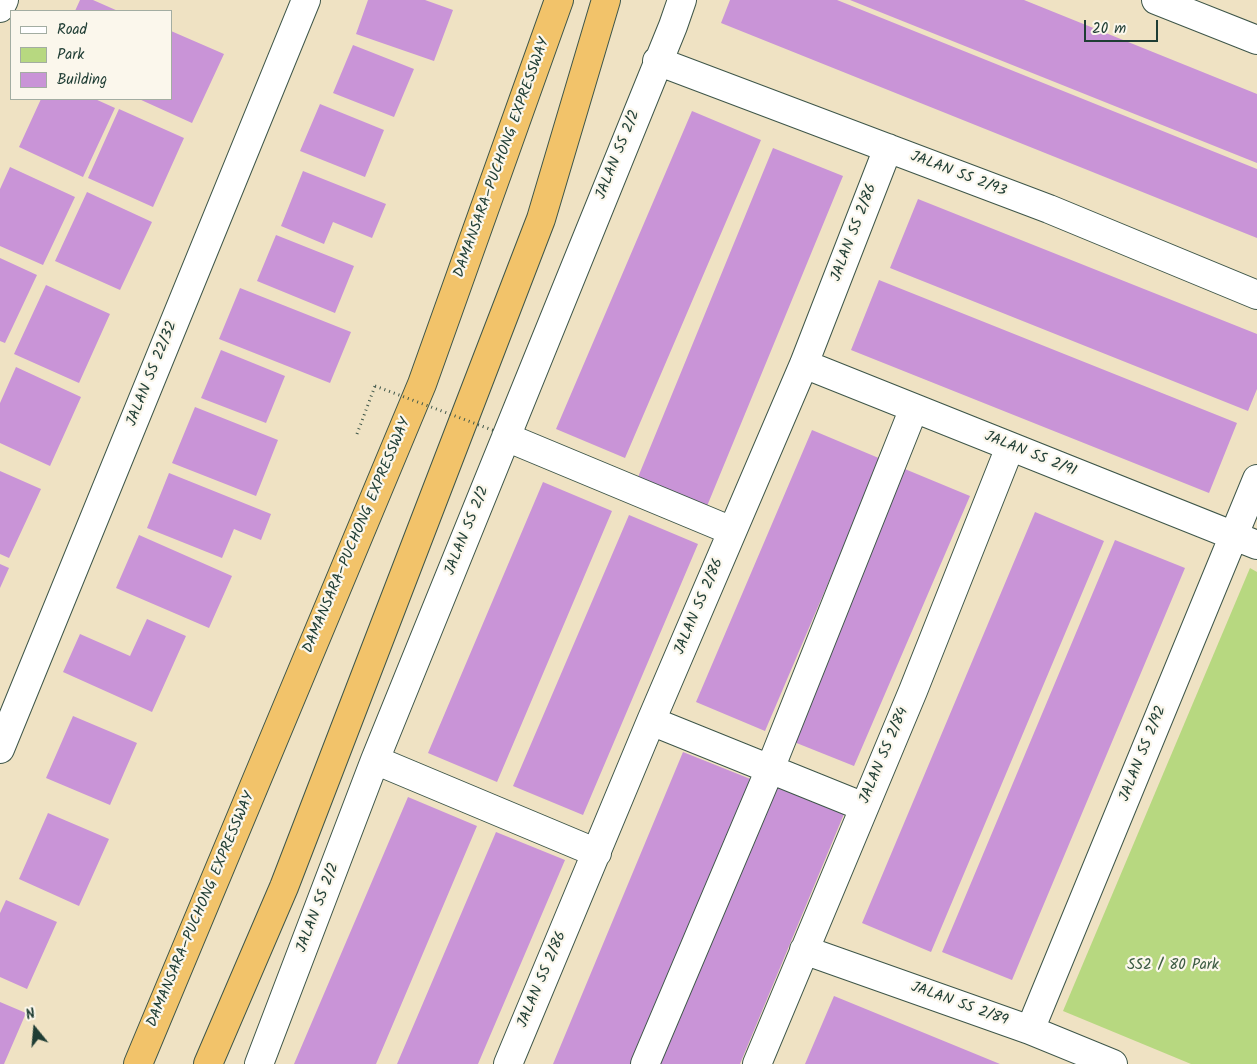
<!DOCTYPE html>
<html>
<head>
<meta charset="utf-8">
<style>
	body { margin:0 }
	#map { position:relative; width:1257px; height:1064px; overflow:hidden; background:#efe2c3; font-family:Kalam,sans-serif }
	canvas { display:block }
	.legend { position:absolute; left:10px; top:10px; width:162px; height:90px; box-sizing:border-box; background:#fbf7ec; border:1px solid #a3ada2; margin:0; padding:6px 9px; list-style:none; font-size:15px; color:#1f3d34 }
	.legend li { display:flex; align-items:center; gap:10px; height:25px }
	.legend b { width:25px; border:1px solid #a3ada2 }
	.north { position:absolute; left:10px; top:1004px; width:50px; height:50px; -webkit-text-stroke:4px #fbf7ec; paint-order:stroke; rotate:343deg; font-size:14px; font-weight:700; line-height:20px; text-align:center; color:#1f3d34 }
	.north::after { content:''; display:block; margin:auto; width:18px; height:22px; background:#1f3d34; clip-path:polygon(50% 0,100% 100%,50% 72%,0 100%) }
	.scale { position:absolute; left:1084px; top:20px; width:74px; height:22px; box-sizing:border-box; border:2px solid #1f3d34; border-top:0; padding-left:6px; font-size:15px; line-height:18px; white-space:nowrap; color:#1f3d34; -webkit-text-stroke:4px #fbf7ec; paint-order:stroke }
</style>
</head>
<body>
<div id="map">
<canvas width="1257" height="1064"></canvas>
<ul class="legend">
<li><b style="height:6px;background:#fff"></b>Road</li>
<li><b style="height:14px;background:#b7d880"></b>Park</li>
<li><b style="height:14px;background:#c994d7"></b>Building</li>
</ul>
<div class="north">N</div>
<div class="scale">20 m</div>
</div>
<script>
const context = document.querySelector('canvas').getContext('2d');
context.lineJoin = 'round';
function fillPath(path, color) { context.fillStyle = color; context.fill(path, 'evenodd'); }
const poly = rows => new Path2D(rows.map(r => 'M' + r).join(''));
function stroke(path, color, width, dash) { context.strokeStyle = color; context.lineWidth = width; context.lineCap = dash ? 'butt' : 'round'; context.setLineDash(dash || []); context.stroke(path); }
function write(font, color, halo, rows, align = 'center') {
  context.font = font + ' Kalam,sans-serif'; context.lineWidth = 4.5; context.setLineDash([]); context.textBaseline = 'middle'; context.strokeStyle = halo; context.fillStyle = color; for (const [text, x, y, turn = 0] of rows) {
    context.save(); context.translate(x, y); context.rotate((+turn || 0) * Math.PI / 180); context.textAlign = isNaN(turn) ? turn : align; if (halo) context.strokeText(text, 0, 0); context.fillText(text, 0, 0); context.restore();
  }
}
fillPath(poly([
	[1250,568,1257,572,1257,1064,1191,1064,1063,1011]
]), '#b7d880');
fillPath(poly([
	[80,0,93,0,118,11,75,11],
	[368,0,425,0,453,10,434,61,356,34],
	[730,0,837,0,1257,169,1257,238,721,23],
	[850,0,1024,0,1257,94,1257,163],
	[171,31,224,54,192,123,139,99,171,99],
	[353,45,414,69,394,117,333,93],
	[41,99,95,99,115,108,83,177,19,147],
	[320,104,384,130,365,177,300,151],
	[119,109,184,138,153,207,88,178],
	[692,111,761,140,625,458,556,429],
	[773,148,843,176,705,511,636,482],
	[10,167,75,197,43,265,0,246,0,189],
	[303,171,386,204,372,238,333,222,324,244,281,226],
	[87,192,152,222,120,290,55,261],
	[918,199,1257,334,1257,389,1248,411,890,268],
	[276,235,354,266,335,313,257,281],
	[0,258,37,275,5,343,0,341],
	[879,280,1237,423,1209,493,851,350],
	[46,285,110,314,79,383,14,354],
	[240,288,351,332,330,383,219,339],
	[221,350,285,376,266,423,201,398],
	[16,367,81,397,50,466,0,443,0,403],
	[195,407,278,440,256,496,172,463],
	[812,430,881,459,765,731,696,702],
	[900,467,970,496,854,766,784,738],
	[0,471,41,489,9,558,0,554],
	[169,473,271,514,261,540,234,529,222,558,147,528],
	[543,482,612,511,497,782,428,753],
	[1035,512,1104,541,931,952,862,923],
	[629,515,698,544,583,815,513,786],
	[139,535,232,576,209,628,116,588],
	[1115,540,1185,568,1012,980,942,952],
	[0,564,9,568,0,588],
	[147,619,186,636,152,712,63,672,80,634,130,656],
	[73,716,137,743,110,805,46,778],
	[683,752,753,780,634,1064,553,1064],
	[774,786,844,814,740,1064,658,1064],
	[408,797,477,826,376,1064,294,1064],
	[48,813,109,839,79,906,19,879],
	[496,832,565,860,478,1064,397,1064],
	[6,900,57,922,27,989,0,977,0,913],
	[834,996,1000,1064,805,1064],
	[0,1002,26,1013,4,1064,0,1064]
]), '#c994d7');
const minor = poly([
	[1156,0,1257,40],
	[0,8,4,0],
	[657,61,1049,209,1257,295],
	[804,364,1257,545],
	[506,437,732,531],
	[651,721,864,807],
	[0,749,306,0],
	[375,760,597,853],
	[804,950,1030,1030,1113,1064],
	[1030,1030,1257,479],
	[259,1064,375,760,673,26,682,0],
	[508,1064,651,721,804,364,888,148],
	[645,1064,770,769,914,408],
	[757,1064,913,691,1010,447]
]);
const highway = poly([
	[138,1064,422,384,559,0],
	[208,1064,284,887,541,219,606,0]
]);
stroke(minor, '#3e5649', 30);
stroke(highway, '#3e5649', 30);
stroke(poly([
	[357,434,375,386]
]), '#3e5649', 3, [1, 4]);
stroke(minor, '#fff', 28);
stroke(highway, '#f2c36a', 28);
stroke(poly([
	[375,386,495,431]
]), '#3e5649', 3, [1, 4]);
write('15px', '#1f3d34', '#fbf7ec', [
	["JALAN SS 2/2",619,155,-68],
	["DAMANSARA–PUCHONG EXPRESSWAY",503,158,-70],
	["JALAN SS 2/93",958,175,21],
	["JALAN SS 2/86",855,233,-69],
	["JALAN SS 22/32",153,374,-68],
	["JALAN SS 2/91",1030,455,22],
	["JALAN SS 2/2",468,531,-68],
	["DAMANSARA–PUCHONG EXPRESSWAY",358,536,-67],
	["JALAN SS 2/86",700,607,-67],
	["JALAN SS 2/92",1144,754,-68],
	["JALAN SS 2/84",885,756,-67],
	["JALAN SS 2/2",319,908,-69],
	["DAMANSARA–PUCHONG EXPRESSWAY",202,910,-67],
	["JALAN SS 2/86",543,980,-67],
	["JALAN SS 2/89",959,1005,20]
]);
write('15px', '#3d5c43', '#fbf7ec', [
	["SS2 / 80 Park",1173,966]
]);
</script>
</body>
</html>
